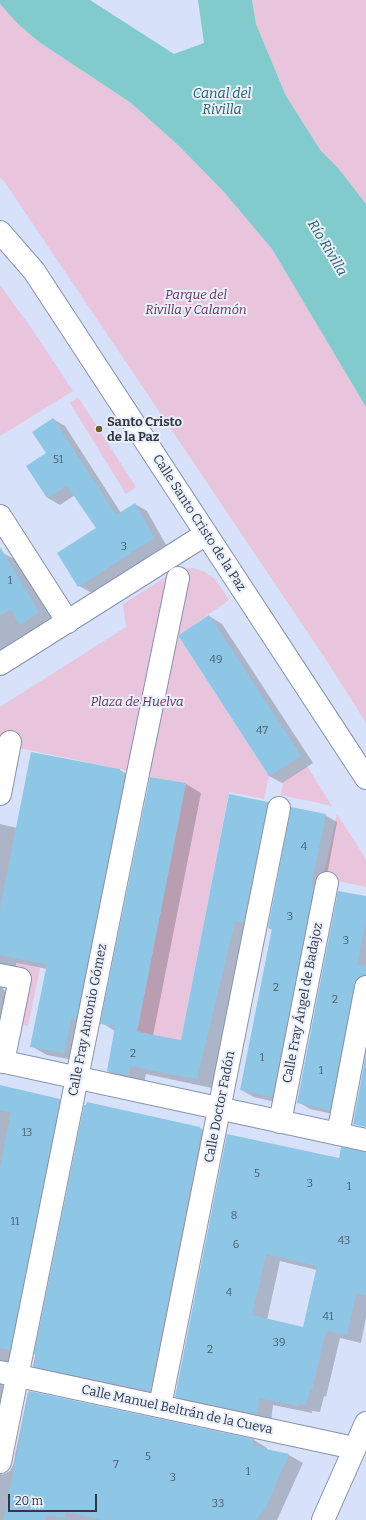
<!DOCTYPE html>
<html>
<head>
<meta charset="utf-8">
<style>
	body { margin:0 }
	#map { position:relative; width:366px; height:1520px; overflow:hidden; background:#d7e1fa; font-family:Bitter,serif }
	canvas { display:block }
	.scale { position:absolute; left:8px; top:1494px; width:89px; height:18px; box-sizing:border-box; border:2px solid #333844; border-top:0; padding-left:5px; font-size:12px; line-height:14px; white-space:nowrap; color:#333844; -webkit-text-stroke:3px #e9effb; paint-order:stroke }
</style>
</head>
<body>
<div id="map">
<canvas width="366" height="1520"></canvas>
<div class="scale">20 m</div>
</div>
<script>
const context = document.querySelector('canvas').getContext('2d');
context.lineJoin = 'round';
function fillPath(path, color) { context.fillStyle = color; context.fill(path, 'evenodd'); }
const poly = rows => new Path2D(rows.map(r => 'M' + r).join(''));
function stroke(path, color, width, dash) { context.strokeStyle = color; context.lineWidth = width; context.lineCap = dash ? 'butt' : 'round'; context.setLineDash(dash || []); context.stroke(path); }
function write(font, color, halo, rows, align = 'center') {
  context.font = font + ' Bitter,serif'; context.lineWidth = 4; context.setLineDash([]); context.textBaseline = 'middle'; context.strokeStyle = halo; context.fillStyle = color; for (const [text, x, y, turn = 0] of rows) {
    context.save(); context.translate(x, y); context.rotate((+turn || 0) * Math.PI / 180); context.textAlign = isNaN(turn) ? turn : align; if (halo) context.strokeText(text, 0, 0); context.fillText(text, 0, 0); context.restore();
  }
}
fillPath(poly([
	[252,0,366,0,366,204,339,169,321,151,286,96,256,24],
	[0,4,18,24,39,42,131,103,178,145,224,192,272,249,366,407,366,723,327,661,4,181,0,178],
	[0,285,32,329,73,391,0,436],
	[78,397,136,487,126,494,70,403],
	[192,568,203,571,212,577,216,580,229,600,178,636,269,776,264,799,229,792,181,1040,170,1038,146,1051,150,1034,137,1031,186,783,151,777,120,769,0,744,0,707,126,627,123,604,175,571],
	[307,766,332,806,281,795,283,782],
	[337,814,366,859,366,887,323,878],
	[15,963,40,968,28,1026,3,1021]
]), '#e8c5dd');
fillPath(poly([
	[0,0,90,0,174,54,204,43,198,0,252,0,256,24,286,96,321,151,339,169,366,204,366,407,272,249,224,192,178,145,131,103,39,42,18,24,0,4]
]), '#81cbcd');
fillPath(poly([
	[53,419,65,426,121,513,135,504,147,511,166,545,92,593,79,586,58,553,98,528,75,495,60,505,48,498,28,466,47,453],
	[3,553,19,562,54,621,0,655,0,555],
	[209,616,222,624,313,763,282,783,269,776],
	[32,753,120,770,135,779,79,1061,47,1055,31,1046,47,969,16,963,14,972,3,981,3,989,9,995,0,1037,0,824,17,828],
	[186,784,201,793,153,1036,182,1041,230,795,268,803,283,812,250,929,212,1088,146,1074,144,1084,123,1080,108,1071,115,1031,102,1023],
	[325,815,337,822,284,1104,254,1097,241,1090,272,930,269,928],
	[366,897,366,992,342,1116,310,1109,298,1102],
	[0,1086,60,1100,73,1108,21,1368,1,1378,3,1387,16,1394,1,1468,2,1475,10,1471,13,1465,28,1392,254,1440,267,1448,267,1450,289,1455,303,1463,277,1520,0,1520],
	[87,1104,200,1128,216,1137,166,1400,49,1375,33,1366,85,1106],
	[228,1135,339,1159,366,1153,366,1317,361,1343,340,1338,326,1397,324,1396,320,1412,312,1411,312,1413,273,1405,271,1422,190,1404,176,1396],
	[280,1261,317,1270,304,1328,267,1320]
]), '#0003');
fillPath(poly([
	[53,418,116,515,135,503,154,538,78,587,57,553,96,528,67,486,47,498,26,466,46,453,32,432],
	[0,547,39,612,20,625,10,609,0,616],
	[209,615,301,756,269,776,179,637,179,635],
	[31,752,120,769,120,772,125,773,76,1020,71,1019,64,1053,30,1047,47,964,0,955,0,909],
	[150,777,186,783,137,1032,181,1040,229,794,268,802,243,923,235,921,197,1079,130,1066,128,1076,107,1071,115,1026,100,1024],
	[291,807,326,814,311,886,314,887,272,1097,240,1090,272,929,268,928],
	[338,891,366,896,366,921,357,965,366,966,366,975,362,975,357,979,354,985,330,1110,297,1103],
	[366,1054,366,1127,353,1124],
	[0,1085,60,1099,10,1350,0,1348,0,1168,11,1112,0,1110],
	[87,1102,200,1127,200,1128,202,1129,150,1391,34,1367,37,1355,34,1354,84,1105,86,1105],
	[227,1134,339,1158,341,1147,366,1152,366,1295,356,1293,347,1335,326,1331,312,1389,310,1389,306,1405,299,1404,298,1406,259,1398,257,1414,175,1397],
	[266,1254,317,1266,303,1327,252,1315],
	[29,1391,254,1439,253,1446,289,1454,266,1507,256,1520,104,1520,66,1512,65,1518,46,1515,45,1520,4,1520]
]), '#8ec7e6');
const pedestrian = poly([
	[137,778,178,578],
	[0,794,10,742],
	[0,975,20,979,3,1062],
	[280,1122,327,883],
	[338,1134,366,987]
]);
const minor = poly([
	[0,516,68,622],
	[0,664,206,534],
	[0,1061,366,1140],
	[0,1372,354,1448],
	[160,1406,279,808],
	[0,1462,137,778]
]);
const tertiary = poly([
	[0,232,34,271,366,778],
	[323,1520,366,1423]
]);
stroke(pedestrian, '#8692ae', 24);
stroke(minor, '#8692ae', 24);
stroke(tertiary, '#8692ae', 24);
stroke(pedestrian, '#fff', 22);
stroke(minor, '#fff', 22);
stroke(tertiary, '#fff', 22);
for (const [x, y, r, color] of [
	[99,429,4,"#6e5f2c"]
]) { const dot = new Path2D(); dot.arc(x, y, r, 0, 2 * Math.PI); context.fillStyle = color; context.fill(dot); stroke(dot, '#e9effb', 1.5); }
write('11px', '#4a5c6c', null, [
	["51",58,460],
	["3",124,547],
	["1",10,581],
	["49",216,660],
	["47",262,731],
	["4",304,847],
	["3",290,917],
	["3",346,941],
	["2",276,988],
	["2",335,1000],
	["2",133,1054],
	["1",262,1058],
	["1",321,1071],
	["13",27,1133],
	["5",257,1174],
	["3",310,1184],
	["1",349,1187],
	["8",234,1216],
	["11",15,1222],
	["43",344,1241],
	["6",236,1245],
	["4",229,1293],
	["41",328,1317],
	["39",279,1343],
	["2",210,1350],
	["5",148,1457],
	["7",116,1465],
	["1",248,1472],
	["3",173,1478],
	["33",218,1504]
]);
write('italic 13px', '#6b305d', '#e9effb', [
	["Parque del",196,295],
	["Rivilla y Calamón",196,310],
	["Plaza de Huelva",137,702]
]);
write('bold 13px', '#333844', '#e9effb', [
	["Santo Cristo",107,422],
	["de la Paz",107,437]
], 'left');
write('13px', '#333844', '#e9effb', [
	["Calle Santo Cristo de la Paz",199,523,57],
	["Calle Fray Ángel de Badajoz",303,1003,-79],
	["Calle Fray Antonio Gómez",88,1020,-79],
	["Calle Doctor Fadón",220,1107,-79],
	["Calle Manuel Beltrán de la Cueva",177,1410,12]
]);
write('italic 14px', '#256264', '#e9effb', [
	["Canal del",222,94],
	["Rivilla",222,110],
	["Río Rivilla",327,248,59]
]);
</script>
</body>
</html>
